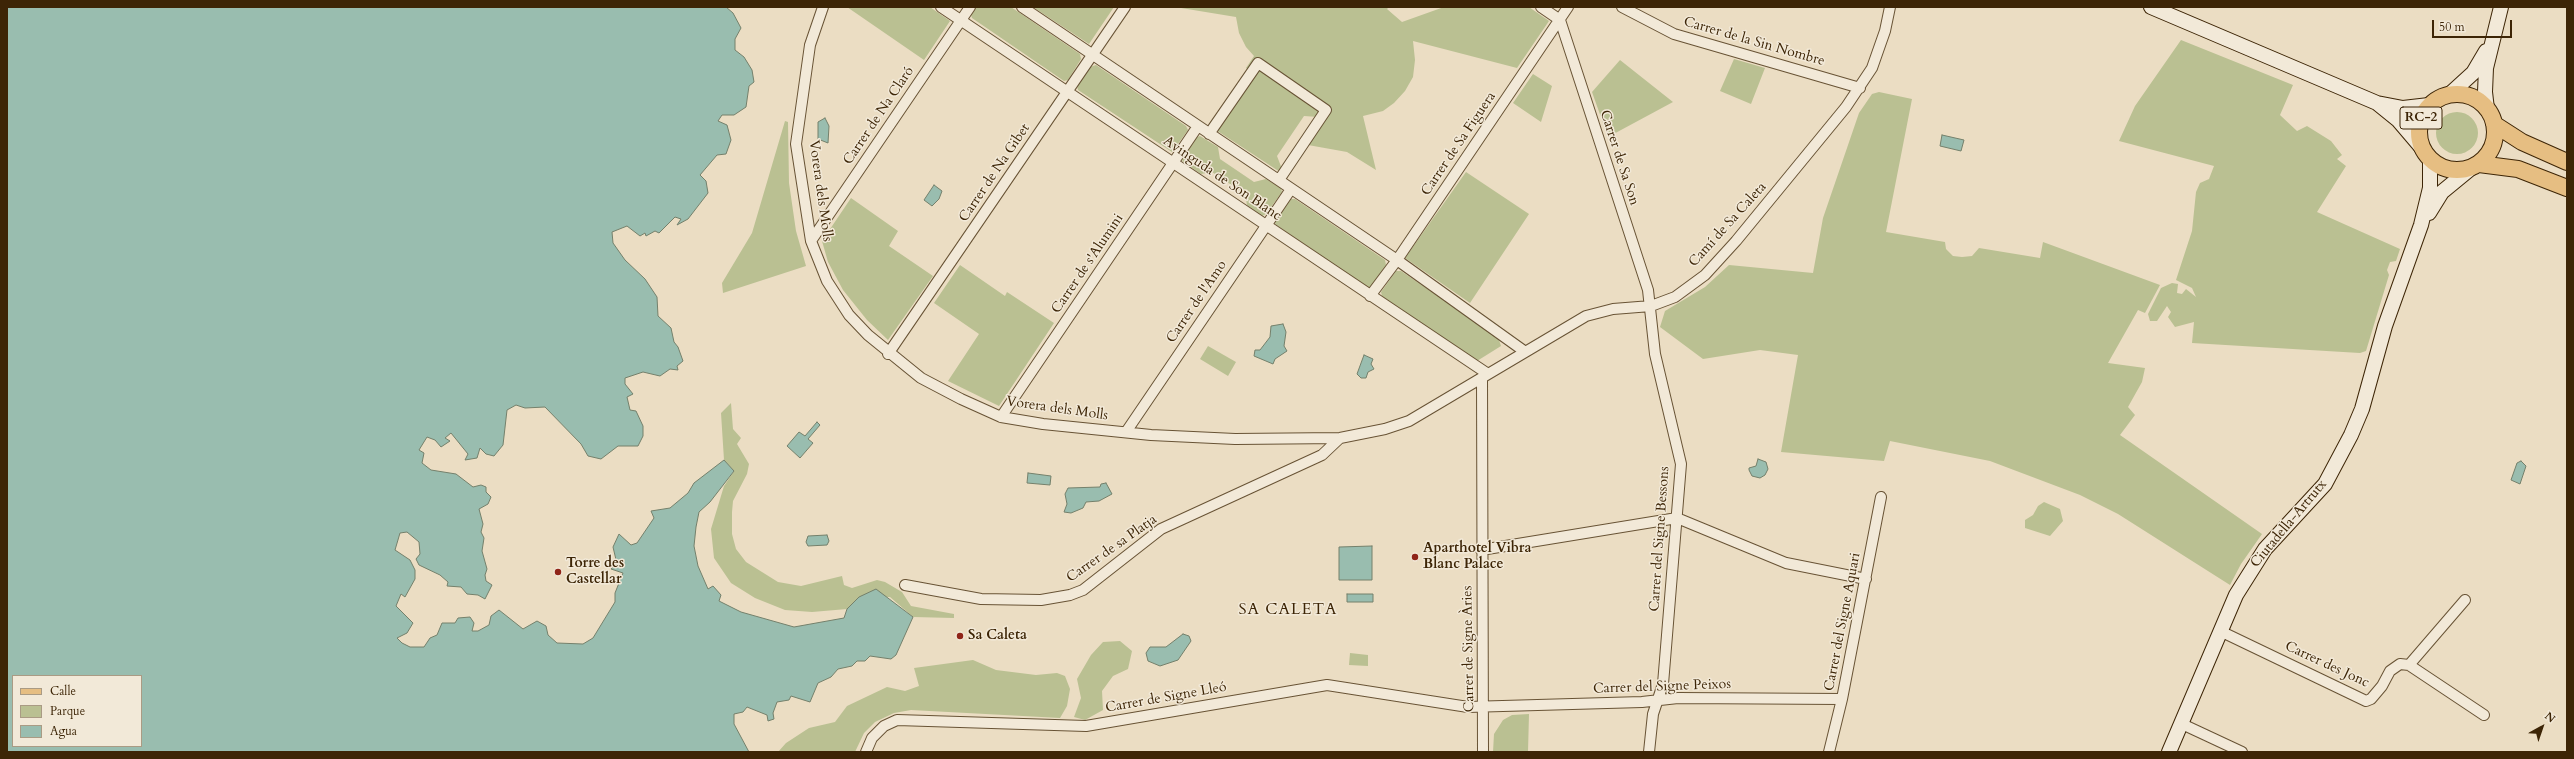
<!DOCTYPE html>
<html>
<head>
<meta charset="utf-8">
<style>
	body { margin:0 }
	#map { position:relative; width:2574px; height:759px; overflow:hidden; background:#ebddc3; font-family:Cardo,serif }
	canvas { display:block }
	.frame { position:absolute; inset:0; border:8px solid #3d2506; pointer-events:none }
	.legend { position:absolute; left:12px; top:675px; width:130px; height:72px; box-sizing:border-box; background:#f2e9d8; border:1px solid #aa9b84; margin:0; padding:5px 7px; list-style:none; font-size:12px; color:#3d2506 }
	.legend li { display:flex; align-items:center; gap:8px; height:20px }
	.legend b { width:20px; border:1px solid #aa9b84 }
	.north { position:absolute; left:2522px; top:707px; width:40px; height:40px; -webkit-text-stroke:3px #f2e9d8; paint-order:stroke; rotate:40deg; font-size:11px; font-weight:700; line-height:16px; text-align:center; color:#3d2506 }
	.north::after { content:''; display:block; margin:auto; width:14px; height:18px; background:#3d2506; clip-path:polygon(50% 0,100% 100%,50% 72%,0 100%) }
	.scale { position:absolute; left:2432px; top:20px; width:80px; height:18px; box-sizing:border-box; border:2px solid #3d2506; border-top:0; padding-left:5px; font-size:12px; line-height:14px; white-space:nowrap; color:#3d2506; -webkit-text-stroke:3px #f2e9d8; paint-order:stroke }
</style>
</head>
<body>
<div id="map">
<canvas width="2574" height="759"></canvas>
<div class="frame"></div>
<ul class="legend">
<li><b style="height:5px;background:#e6be82"></b>Calle</li>
<li><b style="height:11px;background:#bac092"></b>Parque</li>
<li><b style="height:11px;background:#99bdaf"></b>Agua</li>
</ul>
<div class="north">N</div>
<div class="scale">50 m</div>
</div>
<script>
const context = document.querySelector('canvas').getContext('2d');
context.lineJoin = 'round';
function fillPath(path, color) { context.fillStyle = color; context.fill(path, 'evenodd'); }
const poly = rows => new Path2D(rows.map(r => 'M' + r).join(''));
function stroke(path, color, width, dash) { context.strokeStyle = color; context.lineWidth = width; context.lineCap = dash ? 'butt' : 'round'; context.setLineDash(dash || []); context.stroke(path); }
function write(font, color, halo, rows, align = 'center') {
  context.font = font + ' Cardo,serif'; context.lineWidth = 3; context.setLineDash([]); context.textBaseline = 'middle'; context.strokeStyle = halo; context.fillStyle = color; for (const [text, x, y, turn = 0] of rows) {
    context.save(); context.translate(x, y); context.rotate((+turn || 0) * Math.PI / 180); context.textAlign = isNaN(turn) ? turn : align; if (halo) context.strokeText(text, 0, 0); context.fillText(text, 0, 0); context.restore();
  }
}
fillPath(poly([
	[847,7,930,7,950,21,924,60],
	[976,7,1011,7,1080,54,1081,59,1068,80,1064,81,972,18,971,15],
	[1033,7,1114,7,1089,44],
	[1175,7,1389,7,1387,9,1402,22,1444,7,1529,7,1549,21,1517,68,1413,41,1415,60,1413,77,1405,91,1394,103,1383,111,1363,116,1376,170,1347,152,1308,145,1318,117,1304,116,1277,156,1282,169,1280,172,1216,130,1254,75,1246,68,1254,56,1246,47,1239,33,1236,17],
	[2181,40,2293,85,2280,115,2297,131,2307,126,2331,141,2342,155,2337,159,2346,166,2317,212,2400,249,2396,261,2390,262,2387,270,2389,275,2366,351,2360,353,2192,343,2194,322,2175,327,2168,317,2171,312,2167,306,2157,321,2150,321,2148,314,2161,288,2172,283,2178,284,2177,293,2182,294,2186,289,2196,297,2192,288,2176,280,2192,231,2196,192,2200,183,2209,179,2214,166,2119,141,2135,106],
	[1734,59,1765,68,1751,104,1720,91],
	[1620,60,1673,102,1608,137,1592,92],
	[1096,65,1186,126,1188,130,1172,152,1078,90,1077,86,1090,67],
	[1533,74,1552,86,1541,122,1513,103],
	[1879,92,1912,99,1886,232,1945,242,1946,249,1953,256,1962,257,1972,256,1979,248,2040,258,2043,242,2160,285,2145,313,2138,310,2108,363,2145,368,2142,382,2128,407,2135,415,2120,435,2262,534,2241,564,2230,585,2118,514,2080,495,1990,461,1890,441,1884,461,1781,452,1798,355,1760,350,1703,359,1660,327,1665,311,1705,287,1729,265,1813,273,1823,218,1859,113,1872,94],
	'2436 133a21 21 0 1 1 42 0a21 21 0 1 1-42 0Z',
	[785,121,788,122,789,183,796,231,806,266,723,293,722,283,752,233],
	[1200,136,1218,147,1220,159,1254,182,1266,179,1281,188,1282,192,1266,214,1262,216,1247,205,1245,194,1212,172,1201,174,1183,162,1182,159,1197,137],
	[1466,172,1529,214,1470,303,1405,258],
	[851,198,898,231,889,246,933,276,888,340,867,320,843,290,828,262,822,241],
	[1291,199,1295,199,1385,260,1386,265,1371,287,1368,288,1275,224,1276,220],
	[960,265,1005,296,1007,292,1054,323,999,406,948,381,979,334,934,303],
	[1396,271,1401,271,1498,337,1501,346,1477,361,1382,296,1381,292],
	[1208,346,1236,362,1228,376,1200,359],
	[731,403,733,429,741,438,737,444,749,464,747,474,733,501,732,512,732,534,736,549,746,562,778,582,801,586,842,576,844,585,852,588,877,580,885,582,902,592,911,606,954,614,954,618,913,617,890,597,859,597,847,609,812,612,785,610,755,598,731,583,714,558,711,529,724,486,734,471,724,460,721,413],
	[2044,502,2060,509,2063,521,2050,536,2025,528,2025,520,2033,515,2038,506],
	[1120,641,1132,651,1128,669,1113,676,1102,691,1103,710,1085,720,1074,717,1081,698,1077,679,1091,655,1103,642],
	[1350,653,1368,655,1368,666,1349,665],
	[973,660,996,670,1036,675,1057,673,1065,676,1070,689,1067,706,1060,718,911,710,894,713,875,722,864,733,855,752,778,752,786,743,809,728,835,722,847,706,887,687,905,691,919,686,914,668],
	[1529,714,1528,752,1493,752,1494,734,1503,720,1512,715]
]), '#bac092');
const water = poly([
	[7,7,726,7,733,13,741,28,735,39,735,50,744,57,752,70,754,82,749,86,746,107,734,115,722,115,718,121,727,125,731,140,726,154,717,155,700,175,706,181,708,193,688,219,677,225,681,219,675,217,659,233,655,231,646,236,645,233,640,236,627,226,612,232,613,243,625,260,645,279,657,297,658,316,671,328,674,342,678,347,683,361,677,366,678,370,670,369,660,376,643,372,625,378,625,384,633,394,627,397,630,410,636,411,643,426,643,436,638,446,618,446,601,459,588,456,581,444,545,407,525,408,516,405,507,410,503,445,494,456,486,454,480,448,477,458,465,460,468,454,451,433,445,438,450,441,441,447,435,440,427,437,419,450,424,453,422,463,431,470,456,474,473,487,481,485,486,487,486,492,491,497,488,504,479,509,483,524,481,532,484,538,482,551,487,569,485,575,486,581,492,585,485,599,478,595,467,594,461,587,447,586,448,582,440,575,419,565,416,559,420,554,419,542,407,532,400,533,395,550,410,560,415,570,415,579,405,597,401,594,396,606,413,623,407,633,397,638,402,643,410,647,424,647,430,638,437,635,442,623,455,623,458,618,470,617,474,623,472,631,478,631,489,625,491,616,499,610,523,629,537,621,546,626,548,635,557,643,583,644,593,638,615,602,615,593,623,573,611,569,617,564,613,547,619,534,631,545,637,543,654,518,651,511,670,508,688,493,694,483,724,460,734,471,710,502,699,512,696,527,694,546,698,566,708,589,713,586,721,595,719,601,741,612,794,627,844,618,847,609,859,597,876,589,913,617,896,655,891,659,870,656,865,661,857,661,852,666,838,669,831,677,818,683,810,702,791,696,789,700,777,702,773,713,774,719,768,721,767,715,747,707,743,712,734,714,734,724,749,752,7,752,7,7],
	[13,676,141,676,141,746,13,746,13,676],
	[825,118,829,126,828,143,818,139,818,122,825,118],
	[1942,135,1964,140,1961,151,1940,146,1942,135],
	[934,185,942,191,939,199,932,206,924,200,934,185],
	[1283,324,1286,332,1284,346,1287,351,1275,359,1273,364,1254,356,1255,350,1260,350,1270,337,1271,326,1283,324],
	[1364,355,1373,359,1371,364,1374,369,1368,372,1366,378,1361,378,1357,374,1364,355],
	[817,422,820,425,808,439,813,443,800,458,787,446,799,432,805,436,817,422],
	[1758,459,1766,462,1768,469,1765,475,1760,478,1752,476,1749,470,1749,468,1756,466,1758,459],
	[2521,461,2526,466,2520,484,2511,480,2517,463,2521,461],
	[1028,473,1051,476,1050,485,1027,483,1028,473],
	[1106,483,1112,494,1099,501,1086,502,1083,508,1071,513,1064,512,1067,504,1065,494,1068,488,1100,487,1101,484,1106,483],
	[827,535,829,541,827,545,808,546,806,542,808,536,827,535],
	[1372,546,1372,580,1339,580,1339,547,1372,546],
	[1347,594,1373,594,1373,602,1347,602,1347,594],
	[1183,634,1189,636,1191,641,1178,660,1160,666,1148,661,1146,653,1150,647,1166,647,1183,634]
]);
fillPath(water, '#99bdaf');
stroke(water, '#74806b', 1);
const street = poly([
	[823,7,810,45,796,144,811,241,827,281,849,315,868,335,921,378,961,399,1001,417,1043,424,1151,435,1235,439,1340,438,1385,429,1409,421,1586,316,1613,309,1651,306,1675,297,1705,275,1736,241,1846,107,1872,68,1885,31,1890,7],
	[941,7,1488,374],
	[1022,7,1397,260,1524,351],
	[1541,7,1560,20,1648,290,1655,354,1681,464,1663,684,1653,714,1649,752],
	[1622,7,1674,34,1860,88],
	[1209,134,1258,63,1326,110,1279,180],
	[811,241,970,7],
	[1370,296,1397,260,1568,7],
	[888,354,1125,7],
	[1482,378,1483,752],
	[1001,417,1198,126],
	[1126,432,1291,189],
	[1481,550,1677,518,1786,563,1866,579],
	[905,585,981,599,1041,600,1070,595,1083,590,1161,529,1322,455,1340,438],
	[2220,631,2366,701,2371,699,2382,686,2390,671,2400,664,2409,665,2484,715],
	[2409,665,2465,600],
	[2182,724,2242,752],
	[866,752,872,738,884,726,897,720,1086,726,1327,685,1468,707,1642,702,1678,698,1842,699],
	[1829,752,1842,699,1881,497]
]);
const secondary = poly([
	[2151,7,2377,103,2403,108,2429,105],
	[2450,94,2473,73,2486,51],
	[2377,103,2398,120,2421,147],
	[2487,109,2485,92,2486,68,2501,7],
	[2429,213,2442,192,2470,169],
	[2169,752,2236,595,2265,549,2325,484,2351,435,2362,409,2385,326,2421,225,2430,188,2430,160]
]);
const primary = poly([
	'2419 132a38 38 0 1 1 76 0a38 38 0 1 1-76 0Z',
	[2494,124,2522,142,2567,162],
	[2479,164,2518,169,2567,188]
]);
stroke(street, '#685335', 12);
stroke(secondary, '#3d2506', 16);
stroke(primary, '#3d2506', 18);
stroke(street, '#f2e9d8', 10);
stroke(secondary, '#f2e9d8', 14);
stroke(primary, '#e6be82', 16);
for (const [x, y, r, color] of [
	[1415,557,4,"#8f2418"],
	[558,572,4,"#8f2418"],
	[960,636,4,"#8f2418"]
]) { const dot = new Path2D(); dot.arc(x, y, r, 0, 2 * Math.PI); context.fillStyle = color; context.fill(dot); stroke(dot, '#f2e9d8', 1.5); }
for (const [x, y, w] of [
	[2421,118,42]
]) { const box = new Path2D(); box.roundRect(x - w / 2, y - 11, w, 22, 3); context.fillStyle = '#f2e9d8'; context.fill(box); stroke(box, '#3d2506', 1); }
write('bold 13px', '#3d2506', null, [
	["RC-2",2421,118]
]);
write('14px', '#3d2506', '#f2e9d8', [
	["Carrer de la Sin Nombre",1754,42,16],
	["Carrer de Na Claró",879,116,-56],
	["Carrer de Sa Figuera",1459,144,-56],
	["Carrer de Sa Son",1619,158,72],
	["Carrer de Na Gibet",995,173,-56],
	["Avinguda de Son Blanc",1222,179,34],
	["Vorera dels Molls",820,191,82],
	["Camí de Sa Caleta",1728,225,-48],
	["Carrer de s'Alumini",1088,264,-56],
	["Carrer de l'Amo",1197,302,-56],
	["Vorera dels Molls",1057,409,8],
	["Ciutadella-Artrutx",2289,524,-50],
	["Carrer del Signe Bessons",1660,539,-86],
	["Carrer de sa Platja",1112,549,-35],
	["Carrer del Signe Aquari",1843,622,-79],
	["Carrer de Signe Àries",1469,649,-91],
	["Carrer des Jonc",2327,665,25],
	["Carrer del Signe Peixos",1662,687,-2],
	["Carrer de Signe Lleó",1166,698,-10]
]);
write('bold 14px', '#3d2506', '#f2e9d8', [
	["Aparthotel Vibra",1423,549],
	["Blanc Palace",1423,565],
	["Torre des",566,564],
	["Castellar",566,580],
	["Sa Caleta",968,636]
], 'left');
context.letterSpacing = '1px';
write('16px', '#3d2506', '#f2e9d8', [
	["SA CALETA",1288,610]
]);
context.letterSpacing = '0px';
</script>
</body>
</html>
